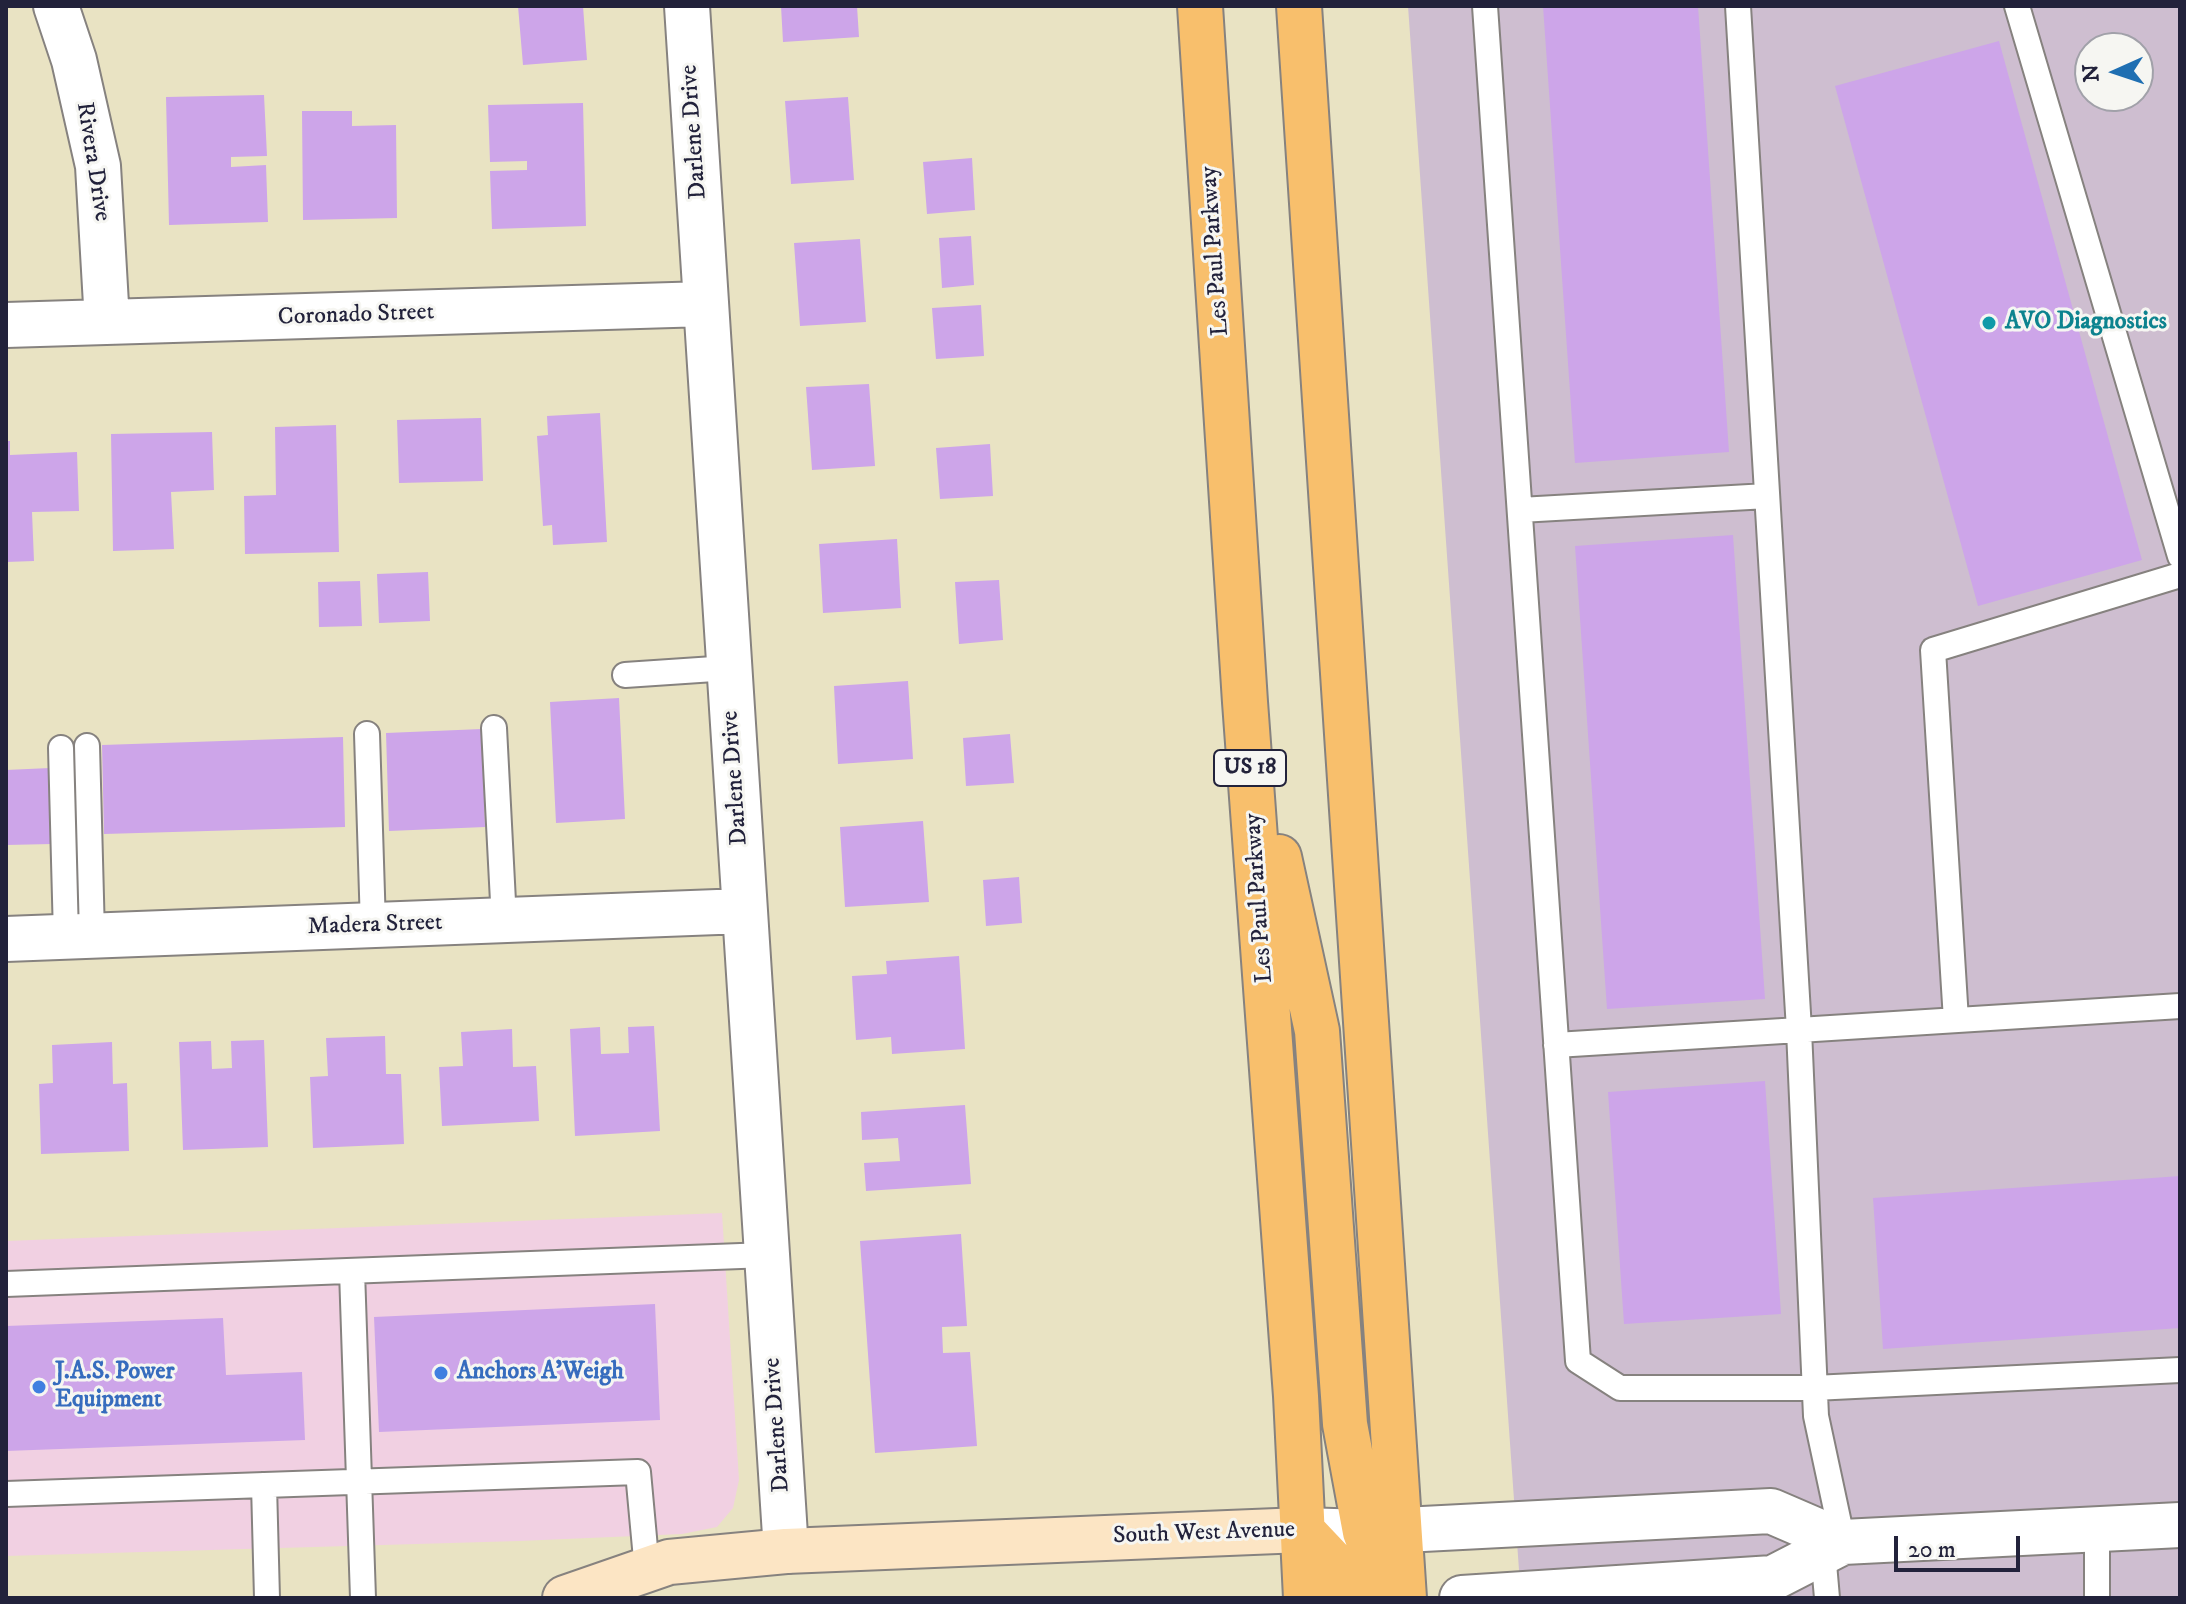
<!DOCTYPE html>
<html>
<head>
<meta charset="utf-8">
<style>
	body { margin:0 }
	#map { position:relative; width:2186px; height:1604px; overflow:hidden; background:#e9e3c3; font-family:"IM FELL DW Pica",serif }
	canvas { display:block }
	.frame { position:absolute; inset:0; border:8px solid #22223b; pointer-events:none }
	.north { position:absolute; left:2074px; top:32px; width:80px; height:80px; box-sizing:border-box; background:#f6f6f2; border:2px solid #a1a1a9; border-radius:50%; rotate:267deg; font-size:22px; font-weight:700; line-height:32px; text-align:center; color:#22223b }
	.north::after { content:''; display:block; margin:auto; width:28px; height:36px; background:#1f6fb2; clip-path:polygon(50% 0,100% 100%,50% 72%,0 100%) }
	.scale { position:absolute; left:1894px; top:1536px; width:126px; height:36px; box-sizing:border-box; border:4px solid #22223b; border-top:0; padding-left:10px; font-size:24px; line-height:28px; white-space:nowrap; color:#22223b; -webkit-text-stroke:6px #f6f6f2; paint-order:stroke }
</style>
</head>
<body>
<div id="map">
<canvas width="2186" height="1604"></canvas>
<div class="frame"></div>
<div class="north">N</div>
<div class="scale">20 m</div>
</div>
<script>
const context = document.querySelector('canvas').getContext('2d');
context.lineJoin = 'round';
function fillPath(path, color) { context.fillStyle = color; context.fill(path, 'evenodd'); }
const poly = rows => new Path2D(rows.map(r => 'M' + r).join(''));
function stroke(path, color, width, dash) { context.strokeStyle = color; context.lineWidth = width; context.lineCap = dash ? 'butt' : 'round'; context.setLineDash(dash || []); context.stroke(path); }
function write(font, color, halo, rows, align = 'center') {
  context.font = font + ' "IM FELL DW Pica",serif'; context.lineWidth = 6; context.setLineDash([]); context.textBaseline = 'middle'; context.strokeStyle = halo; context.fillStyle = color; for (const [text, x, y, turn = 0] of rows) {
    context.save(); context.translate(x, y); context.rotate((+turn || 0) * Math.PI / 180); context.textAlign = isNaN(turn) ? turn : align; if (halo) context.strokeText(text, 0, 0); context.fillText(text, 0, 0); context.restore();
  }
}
fillPath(poly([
	[722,1213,739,1480,733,1508,717,1527,682,1534,519,1541,6,1556,6,1241]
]), '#f1d0e2');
fillPath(poly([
	[1408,6,2180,6,2180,1598,1521,1598],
	[2090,48,2138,48,2138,96,2090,96]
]), '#cebed0');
fillPath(poly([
	[518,6,583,6,587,60,523,65],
	[781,6,857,6,859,37,783,42],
	[1543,6,1698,6,1729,452,1575,463],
	[1999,41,2142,560,1978,606,1835,86],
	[264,95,267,156,231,157,231,167,266,165,268,222,169,225,166,97],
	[848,97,854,180,791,184,785,101],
	[583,103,586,226,492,229,490,171,527,170,527,161,490,162,488,105],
	[302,111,352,111,352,126,396,125,397,218,303,220],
	[972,158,975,210,927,214,923,162],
	[971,236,974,285,942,288,939,238],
	[860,239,866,322,800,326,794,243],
	[981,305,984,356,936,359,932,308],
	[869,384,875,466,812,470,806,387],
	[600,413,607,542,553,545,552,525,543,526,537,436,548,435,547,416],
	[481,418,483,481,399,483,397,420],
	[336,425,339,552,245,554,244,496,276,495,275,427],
	[212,432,214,490,171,492,174,549,113,551,111,434],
	[6,441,10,441,10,455,77,452,79,511,32,512,34,561,6,562],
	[990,444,993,496,940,499,936,448],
	[1733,535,1765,999,1607,1009,1575,546],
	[897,539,901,608,823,613,819,544],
	[428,572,430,621,379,623,377,574],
	[999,580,1003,640,959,644,955,582],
	[360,581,362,626,319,627,318,582],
	[908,681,913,759,838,764,834,686],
	[619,698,625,819,556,823,550,702],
	[482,729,485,827,389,831,386,733],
	[1010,734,1014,783,966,786,963,738],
	[343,737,345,827,104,834,102,745],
	[50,768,52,844,6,845,6,770],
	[923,821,929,902,845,907,840,827],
	[1019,877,1022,923,986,926,983,880],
	[959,956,965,1049,892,1054,891,1037,856,1040,852,976,887,974,886,961],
	[654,1026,660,1131,575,1136,570,1029,600,1027,601,1054,629,1053,628,1027],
	[512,1029,513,1067,536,1066,539,1121,442,1126,439,1067,463,1066,461,1032],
	[385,1036,386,1074,401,1074,404,1144,313,1148,310,1077,328,1076,326,1038],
	[264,1040,268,1147,183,1150,179,1042,211,1041,212,1069,232,1068,231,1041],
	[112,1042,113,1084,127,1083,129,1151,41,1154,39,1084,53,1083,52,1045],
	[1765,1081,1781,1314,1624,1324,1608,1092],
	[965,1105,971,1184,866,1191,864,1163,900,1161,898,1138,862,1140,861,1112],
	[2180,1176,2180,1328,1883,1349,1873,1198],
	[961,1234,967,1326,942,1327,943,1353,970,1352,977,1446,875,1453,860,1241],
	[655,1304,660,1420,379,1432,374,1317],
	[223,1318,226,1375,302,1372,305,1440,6,1451,6,1326]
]), '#cda5e9');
const lane = poly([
	[1485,6,1578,1361,1620,1388,1814,1388,2180,1370],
	[1738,6,1799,1030,2180,1006],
	[2017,6,2180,556],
	[1520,510,1767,496],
	[625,675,729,668],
	[494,728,504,921],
	[367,734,373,926],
	[87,746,92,935],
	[61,748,66,936],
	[1956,1020,1933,650,2180,575],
	[1556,1045,1799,1030,1816,1416,1843,1542],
	[352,1271,363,1598],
	[6,1284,767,1255],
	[264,1485,267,1598],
	[6,1494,638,1472,647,1570],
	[2097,1529,2097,1598],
	[1823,1552,1827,1598]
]);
const street = poly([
	[56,6,74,60,98,166,107,322],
	[687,6,786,1551],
	[6,325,706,304],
	[6,939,744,911],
	[1302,1530,1365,1532,1771,1511,1843,1542],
	[1462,1598,1773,1578,1843,1542,2180,1525]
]);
const secondary = poly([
	[565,1598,669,1562,786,1551,1302,1530]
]);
const primary = poly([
	[1200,6,1245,702,1296,1396,1306,1598],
	[1299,6,1404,1598],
	[1279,857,1317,1031,1345,1424,1365,1532,1378,1566,1395,1589],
	[1302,1530,1337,1567,1351,1598]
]);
stroke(lane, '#86827f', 28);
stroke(street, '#86827f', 48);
stroke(secondary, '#86827f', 48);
stroke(primary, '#86827f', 48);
stroke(lane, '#fff', 24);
stroke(street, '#fff', 44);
stroke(secondary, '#fce5c4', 44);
stroke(primary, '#f8bf6c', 44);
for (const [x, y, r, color] of [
	[1989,323,8,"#0f9aa8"],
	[441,1373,8,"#3f7fe0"],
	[39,1387,8,"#3f7fe0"]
]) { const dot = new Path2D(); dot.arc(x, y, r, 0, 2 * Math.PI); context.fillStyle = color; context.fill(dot); stroke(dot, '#f6f6f2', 3); }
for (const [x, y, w] of [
	[1250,768,72]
]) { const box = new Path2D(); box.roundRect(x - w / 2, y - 18, w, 36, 6); context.fillStyle = '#f6f6f2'; context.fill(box); stroke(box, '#22223b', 2); }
write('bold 22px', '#22223b', null, [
	["US 18",1250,768]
]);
write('24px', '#22223b', '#f6f6f2', [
	["Darlene Drive",695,132,-94],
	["Rivera Drive",92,162,81],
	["Les Paul Parkway",1216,251,-94],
	["Coronado Street",356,316,-2],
	["Darlene Drive",736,778,-94],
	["Les Paul Parkway",1260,898,-94],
	["Madera Street",375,926,-2],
	["Darlene Drive",778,1425,-94],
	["South West Avenue",1204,1534,-2]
]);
write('bold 24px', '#0d838f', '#f6f6f2', [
	["AVO Diagnostics",2005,323]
], 'left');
write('bold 24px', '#366cbe', '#f6f6f2', [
	["J.A.S. Power",55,1373],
	["Equipment",55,1401],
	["Anchors A'Weigh",457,1373]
], 'left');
</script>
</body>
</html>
